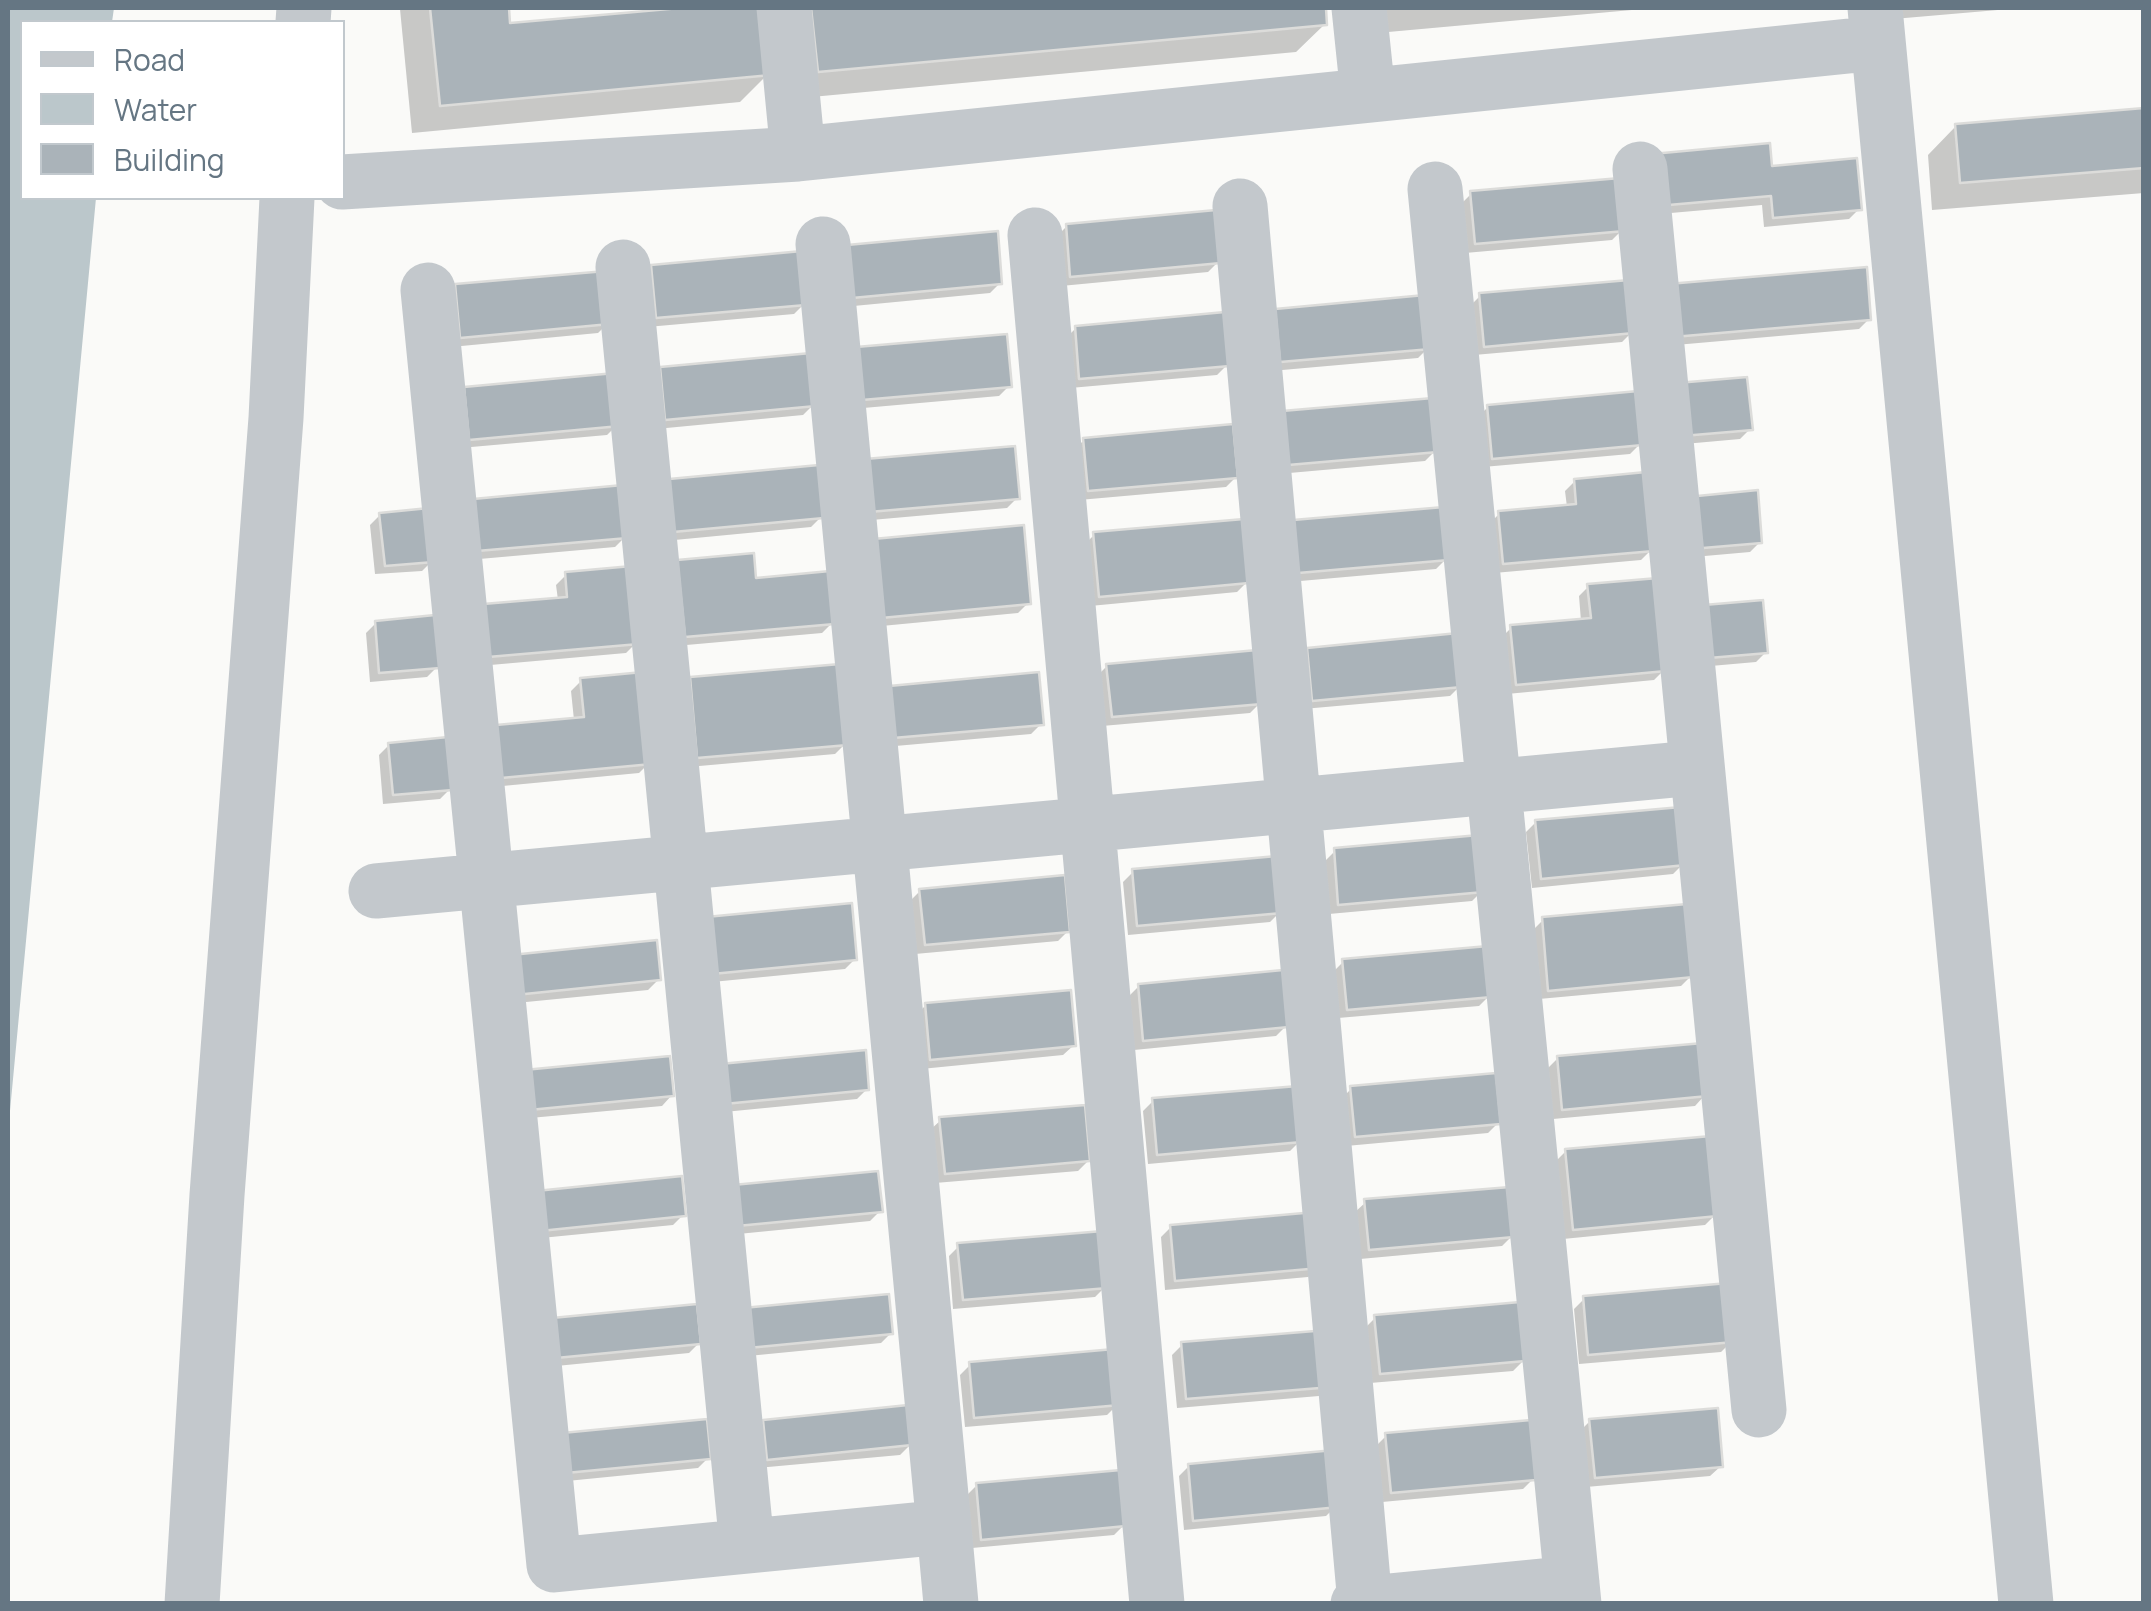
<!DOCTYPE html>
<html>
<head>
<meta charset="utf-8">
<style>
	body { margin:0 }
	#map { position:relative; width:2151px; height:1611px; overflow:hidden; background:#fafaf8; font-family:Manrope,sans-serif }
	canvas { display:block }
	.frame { position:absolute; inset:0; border:10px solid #657683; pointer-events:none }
	.legend { position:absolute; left:20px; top:20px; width:325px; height:180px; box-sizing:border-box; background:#fff; border:2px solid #c1c8cd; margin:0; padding:12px 18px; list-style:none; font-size:30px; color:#657683 }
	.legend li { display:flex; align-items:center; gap:20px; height:50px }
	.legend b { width:50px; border:2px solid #c1c8cd }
</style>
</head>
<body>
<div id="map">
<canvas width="2151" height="1611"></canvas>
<div class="frame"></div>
<ul class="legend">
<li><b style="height:12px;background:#c3c8cc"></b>Road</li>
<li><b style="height:28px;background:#bbc7cb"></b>Water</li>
<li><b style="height:28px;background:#aab3b9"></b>Building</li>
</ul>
</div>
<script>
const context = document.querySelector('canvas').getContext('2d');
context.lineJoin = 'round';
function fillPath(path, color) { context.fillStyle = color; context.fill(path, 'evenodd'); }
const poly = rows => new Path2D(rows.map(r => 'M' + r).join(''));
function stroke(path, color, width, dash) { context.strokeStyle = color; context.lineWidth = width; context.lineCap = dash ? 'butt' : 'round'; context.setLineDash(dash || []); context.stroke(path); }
fillPath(poly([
	[8,8,114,8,112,22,22,22,22,198,96,198,8,1132]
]), '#bbc7cb');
fillPath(poly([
	[506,8,508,26,707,8,762,8,768,74,740,102,412,133,400,9],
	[793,8,1323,8,1325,24,1296,52,790,99],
	[1352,8,1654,8,1355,35],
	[1881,8,2021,8,1882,20],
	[2144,111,2144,193,1932,210,1928,155,1956,126],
	[1643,166,1770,168,1859,209,1849,219,1764,227,1762,205,1648,215],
	[1471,194,1622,230,1612,240,1465,253,1461,204],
	[1067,226,1218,262,1208,272,1061,286,1057,236],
	[838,257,1000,283,990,293,843,307],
	[652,267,804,304,794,314,647,327,642,277],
	[1480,296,1632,332,1622,342,1474,355,1470,306],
	[446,297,608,323,598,333,451,347],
	[1659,297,1869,319,1859,329,1664,346],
	[1266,321,1428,348,1418,358,1271,371],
	[1076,328,1227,365,1217,375,1070,388,1066,338],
	[847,360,1009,386,999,396,852,409],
	[661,369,813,405,803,415,656,429],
	[1678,386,1750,429,1740,439,1673,445],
	[465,389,617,425,607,435,460,448],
	[1488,407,1640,444,1630,454,1483,467,1478,417],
	[1273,424,1435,451,1425,461,1278,474],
	[1084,440,1236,477,1226,487,1079,500,1074,450],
	[856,472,1017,498,1007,508,860,521],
	[1575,481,1651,550,1641,560,1494,573,1490,523,1500,513,1567,507,1565,491],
	[660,491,821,517,811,527,664,541],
	[1678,509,1760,542,1750,552,1682,558],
	[464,511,625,537,615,547,468,560],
	[380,515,432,561,422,571,375,574,370,525],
	[1284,533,1446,559,1436,569,1289,582],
	[1094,535,1247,582,1237,592,1090,606,1084,545],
	[864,551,1028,603,1018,613,871,627],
	[668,572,754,581,832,623,822,633,675,646],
	[566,575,636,643,626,653,479,666,558,600,556,585],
	[1589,586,1664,670,1654,680,1507,694,1501,638,1511,628,1581,621,1579,596],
	[1761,602,1766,652,1756,662,1688,668],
	[376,623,437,667,427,677,370,682,366,633],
	[1298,660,1460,686,1450,696,1303,709],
	[1107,666,1260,703,1250,713,1102,726,1097,676],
	[581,681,649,763,639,773,492,787,574,720,571,691],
	[681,690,845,744,835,754,688,767],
	[880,698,1041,724,1031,734,884,747],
	[389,745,450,789,440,799,383,804,379,755],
	[1536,822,1683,864,1673,874,1532,888,1526,832],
	[1335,851,1482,891,1472,901,1329,914,1325,861],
	[1133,872,1280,912,1270,922,1128,935,1123,882],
	[920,891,1068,931,1058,941,915,954,910,901],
	[1543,920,1691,976,1681,986,1539,999,1533,930],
	[697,929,855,959,845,969,702,983],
	[1343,962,1489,996,1479,1006,1338,1018,1333,972],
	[502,967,658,980,648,990,506,1004],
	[1139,986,1286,1026,1276,1036,1134,1050,1129,996],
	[926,1005,1074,1045,1063,1055,921,1069,916,1015],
	[1558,1058,1705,1095,1695,1106,1553,1119,1548,1068],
	[721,1066,867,1089,857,1099,714,1113],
	[526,1072,672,1095,662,1106,519,1119],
	[1351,1089,1498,1123,1488,1133,1346,1146,1341,1099],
	[1153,1101,1300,1141,1290,1151,1148,1164,1143,1111],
	[941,1120,1088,1161,1078,1171,935,1183,930,1130],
	[1566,1151,1715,1215,1705,1225,1563,1239,1556,1161],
	[724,1198,880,1211,870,1221,728,1235],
	[1366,1202,1512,1236,1502,1246,1360,1259,1355,1212],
	[527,1203,683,1215,673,1225,531,1239],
	[1171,1227,1318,1267,1308,1277,1165,1290,1161,1237],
	[959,1246,1105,1287,1095,1297,953,1309,949,1256],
	[1584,1299,1731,1342,1721,1352,1579,1364,1574,1309],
	[744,1310,891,1333,881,1343,738,1357],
	[1376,1317,1523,1361,1513,1371,1370,1383,1366,1327],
	[543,1330,699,1343,689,1353,546,1367],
	[1182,1345,1329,1386,1319,1396,1177,1408,1172,1355],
	[970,1365,1117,1405,1107,1415,965,1427,960,1375],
	[1590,1421,1721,1466,1710,1476,1586,1487,1580,1431],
	[764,1422,910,1445,900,1455,757,1468,754,1432],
	[1386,1436,1533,1479,1523,1489,1382,1502,1376,1446],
	[553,1446,708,1458,698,1468,557,1482],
	[1189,1466,1336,1506,1326,1516,1184,1530,1179,1476],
	[977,1485,1124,1525,1114,1535,972,1548,967,1495]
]), '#0003');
const building = poly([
	[430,8,509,8,510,23,680,8,764,8,771,75,440,106,430,8],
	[811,8,1326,8,1327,25,818,72,811,8],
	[2144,108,2144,168,1960,183,1955,124,2144,108],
	[1770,143,1772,166,1857,158,1862,210,1773,218,1771,196,1657,206,1652,154,1770,143],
	[1620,178,1625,231,1475,244,1470,191,1620,178],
	[1216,210,1221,263,1070,277,1066,224,1216,210],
	[998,231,1002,284,852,298,847,245,998,231],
	[802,251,806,305,656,318,651,265,802,251],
	[1867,267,1871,320,1673,337,1668,284,1867,267],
	[606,271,610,324,460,338,455,284,606,271],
	[1629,280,1634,333,1484,347,1479,293,1629,280],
	[1425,295,1431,349,1280,362,1275,309,1425,295],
	[1225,312,1230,366,1079,379,1075,326,1225,312],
	[1007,334,1012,387,862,400,856,347,1007,334],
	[811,353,816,406,665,420,660,367,811,353],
	[615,373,620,426,469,440,464,387,615,373],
	[1747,377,1753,430,1682,436,1677,383,1747,377],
	[1638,391,1643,445,1492,459,1487,405,1638,391],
	[1433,398,1438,452,1288,465,1282,411,1433,398],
	[1233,424,1238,478,1088,491,1083,438,1233,424],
	[1015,446,1020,499,869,512,865,459,1015,446],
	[819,465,824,518,673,532,669,479,819,465],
	[1646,472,1654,551,1503,564,1498,511,1576,504,1574,479,1646,472],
	[623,485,628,538,477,551,473,499,623,485],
	[1758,490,1762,543,1691,549,1687,497,1758,490],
	[1444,507,1449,560,1298,573,1293,520,1444,507],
	[429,508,434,562,385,566,379,513,429,508],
	[1244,519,1249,583,1099,597,1093,532,1244,519],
	[1024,525,1031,604,881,618,873,539,1024,525],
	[754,553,756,578,830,571,835,624,685,637,677,560,754,553],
	[632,566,639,644,488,657,483,604,567,597,565,572,632,566],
	[1658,578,1666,671,1516,685,1510,625,1591,618,1587,584,1658,578],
	[1763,600,1768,653,1697,659,1692,606,1763,600],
	[435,615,440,668,379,673,375,621,435,615],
	[1458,633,1462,687,1312,701,1307,648,1458,633],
	[1257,650,1262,704,1112,717,1106,664,1257,650],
	[840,664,848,745,697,758,690,677,840,664],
	[643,672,652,764,501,778,496,725,584,717,580,678,643,672],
	[1039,672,1044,725,893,738,889,686,1039,672],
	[448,737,453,790,393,795,388,743,448,737],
	[1681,807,1686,865,1541,879,1535,820,1681,807],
	[1479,835,1484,892,1338,905,1334,848,1479,835],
	[1277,856,1282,913,1137,926,1132,869,1277,856],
	[1065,875,1070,932,925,945,919,889,1065,875],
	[852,903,857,960,712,974,706,917,852,903],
	[1687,904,1694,977,1548,991,1542,917,1687,904],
	[657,940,661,980,515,995,511,955,657,940],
	[1488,946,1492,997,1347,1010,1342,959,1488,946],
	[1283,970,1289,1027,1143,1041,1138,984,1283,970],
	[1071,990,1076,1046,930,1060,925,1003,1071,990],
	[1703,1043,1708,1096,1562,1110,1557,1056,1703,1043],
	[866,1050,869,1090,724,1104,720,1064,866,1050],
	[670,1056,674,1096,529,1110,524,1070,670,1056],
	[1496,1073,1501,1124,1355,1137,1350,1086,1496,1073],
	[1298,1086,1302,1142,1157,1155,1152,1098,1298,1086],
	[1085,1105,1090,1161,945,1174,939,1117,1085,1105],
	[1711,1136,1718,1216,1573,1230,1565,1149,1711,1136],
	[878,1171,883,1212,737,1226,733,1185,878,1171],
	[682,1176,686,1216,540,1231,536,1191,682,1176],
	[1510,1187,1514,1237,1369,1250,1364,1199,1510,1187],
	[1315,1212,1320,1268,1175,1281,1170,1225,1315,1212],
	[1103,1231,1108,1288,963,1300,957,1243,1103,1231],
	[1728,1283,1734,1342,1588,1355,1583,1296,1728,1283],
	[889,1294,893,1334,748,1348,743,1308,889,1294],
	[1520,1302,1525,1361,1380,1374,1374,1315,1520,1302],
	[697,1304,701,1344,556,1358,552,1318,697,1304],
	[1327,1330,1332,1387,1186,1399,1181,1342,1327,1330],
	[1114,1349,1120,1405,974,1418,969,1362,1114,1349],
	[908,1405,912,1445,767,1460,763,1420,908,1405],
	[1718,1408,1723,1467,1595,1478,1589,1419,1718,1408],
	[707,1419,711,1459,566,1473,562,1433,707,1419],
	[1531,1420,1536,1480,1391,1493,1385,1433,1531,1420],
	[1334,1450,1339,1507,1193,1521,1188,1464,1334,1450],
	[1121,1470,1126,1526,981,1540,976,1483,1121,1470]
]);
fillPath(building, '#aab3b9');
stroke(building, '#dcdcda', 2.5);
stroke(poly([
	[784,8,798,154],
	[1359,8,1368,95],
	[1875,8,2026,1604],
	[303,22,304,8],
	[1640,169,1759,1410],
	[342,182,798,154,1878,43],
	[1435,189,1574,1604],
	[1240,206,1365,1603],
	[1035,235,1157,1604],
	[823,244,944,1527],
	[623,267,747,1546],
	[428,290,554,1565,944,1527,951,1604],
	[376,891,1694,768],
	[192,1604,217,1195,276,418,287,198],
	[1358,1604,1572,1583]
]), '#c3c8cc', 55);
</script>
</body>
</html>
